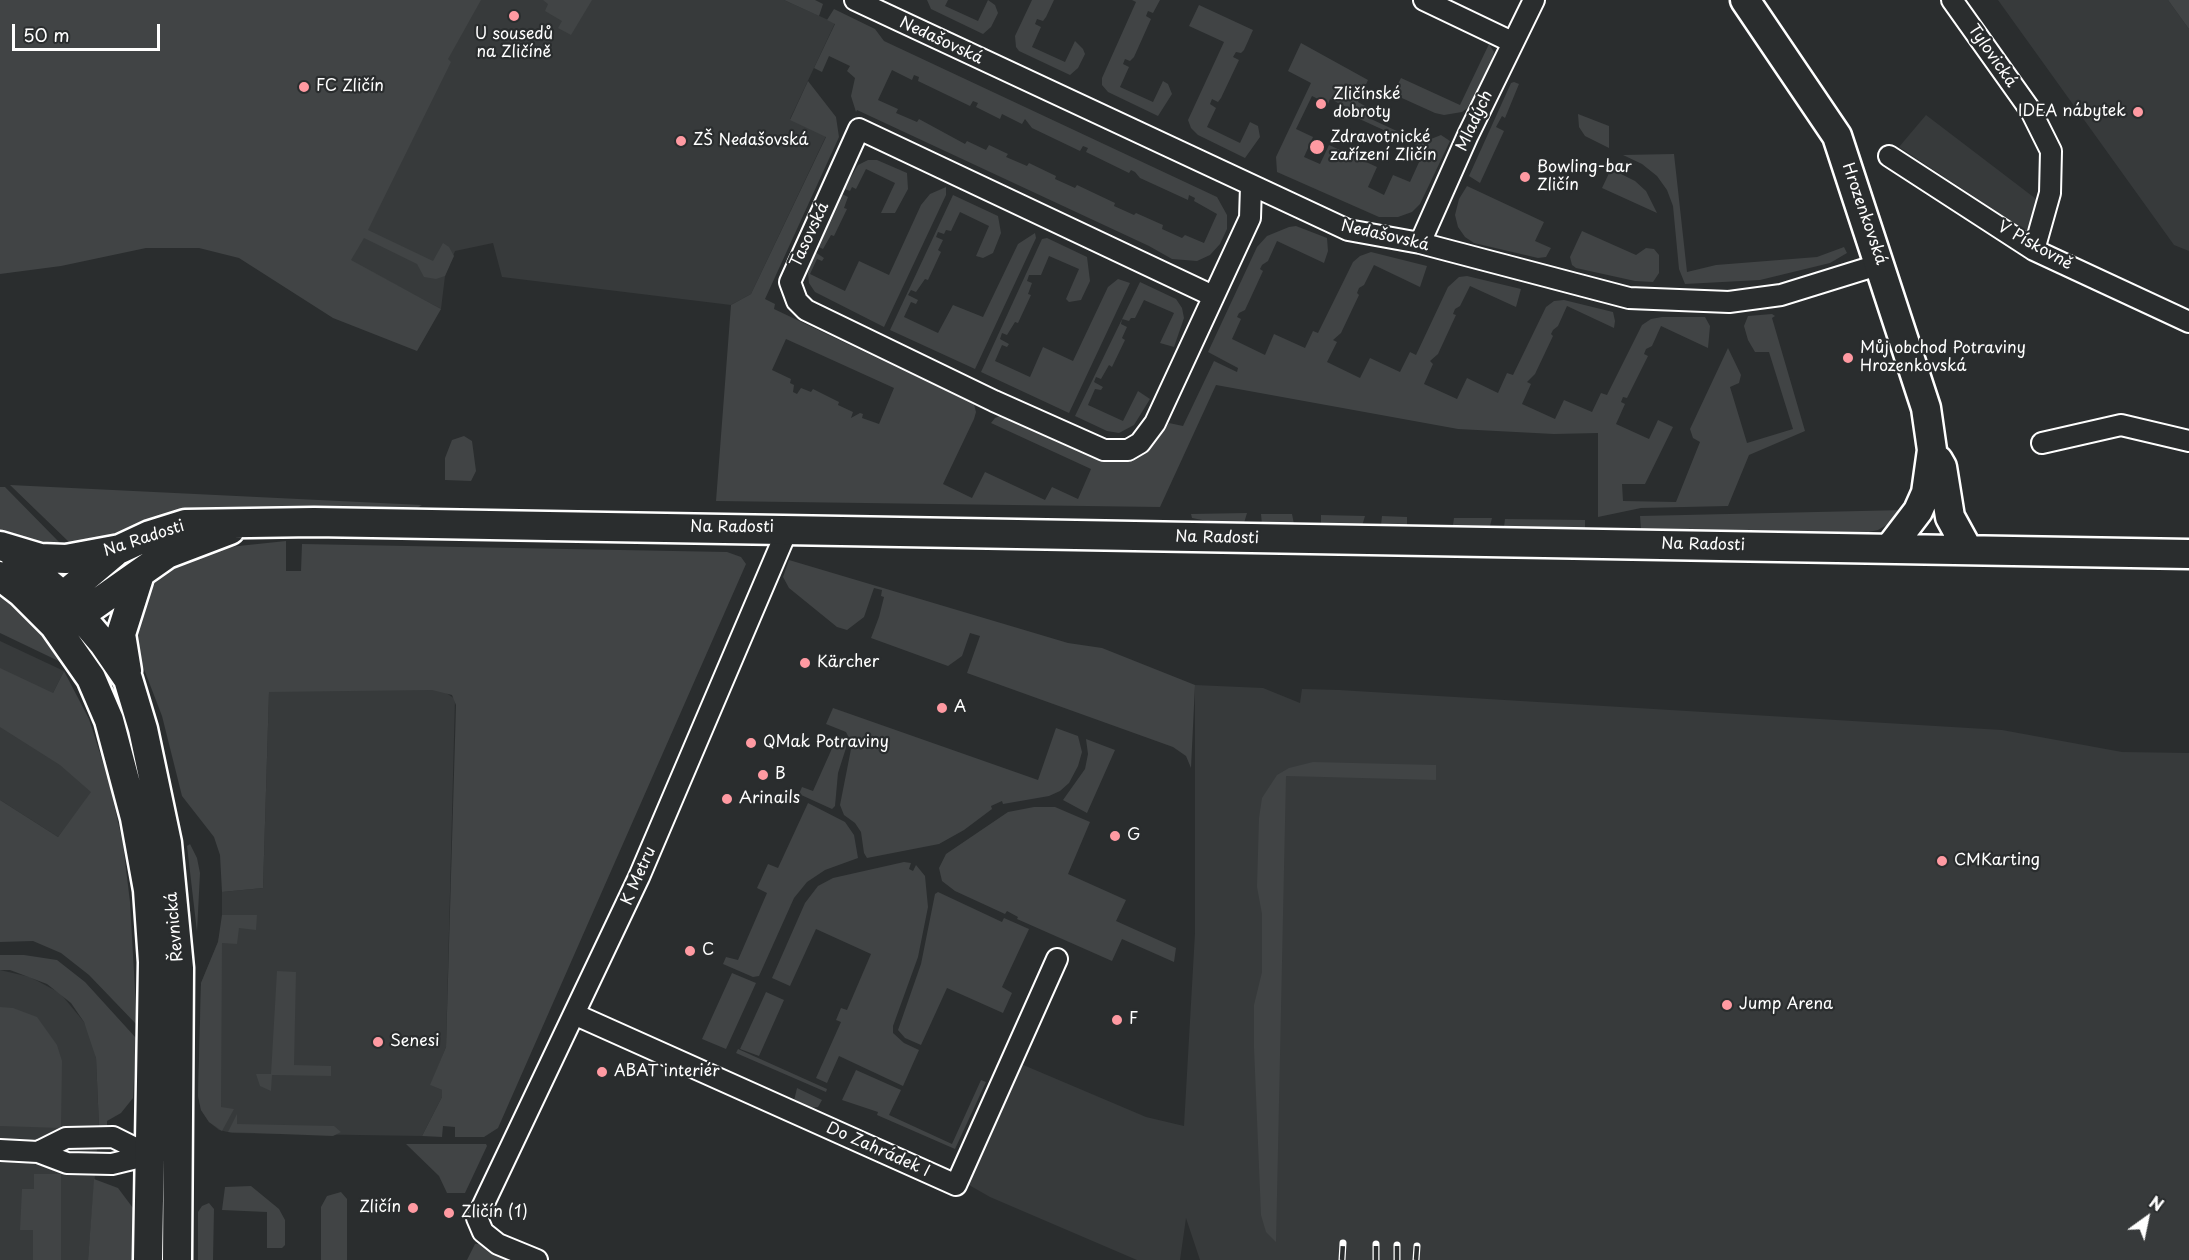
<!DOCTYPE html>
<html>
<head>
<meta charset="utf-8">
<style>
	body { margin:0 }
	#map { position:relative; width:2189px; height:1260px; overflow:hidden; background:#2a2d2e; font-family:"Playpen Sans",sans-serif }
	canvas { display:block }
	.north { position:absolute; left:2117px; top:1188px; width:60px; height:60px; -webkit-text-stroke:4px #2a2d2e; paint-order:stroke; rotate:33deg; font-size:16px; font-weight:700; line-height:24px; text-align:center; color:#fff }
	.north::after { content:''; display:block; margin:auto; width:21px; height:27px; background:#fff; clip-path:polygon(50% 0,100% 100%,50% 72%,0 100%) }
	.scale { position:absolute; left:12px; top:24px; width:148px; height:27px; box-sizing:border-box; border:3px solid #fff; border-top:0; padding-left:8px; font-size:18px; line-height:21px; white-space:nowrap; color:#fff; -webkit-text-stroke:4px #2a2d2e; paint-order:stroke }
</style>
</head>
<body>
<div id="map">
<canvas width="2189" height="1260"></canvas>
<div class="north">N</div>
<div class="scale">50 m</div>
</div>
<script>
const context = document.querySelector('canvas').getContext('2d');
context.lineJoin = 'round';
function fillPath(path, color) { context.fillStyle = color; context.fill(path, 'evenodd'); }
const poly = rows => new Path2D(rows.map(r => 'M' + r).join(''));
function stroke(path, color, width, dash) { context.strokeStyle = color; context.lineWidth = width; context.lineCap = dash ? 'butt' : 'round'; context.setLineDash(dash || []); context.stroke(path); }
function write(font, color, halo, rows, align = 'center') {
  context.font = font + ' "Playpen Sans",sans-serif'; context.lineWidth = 4.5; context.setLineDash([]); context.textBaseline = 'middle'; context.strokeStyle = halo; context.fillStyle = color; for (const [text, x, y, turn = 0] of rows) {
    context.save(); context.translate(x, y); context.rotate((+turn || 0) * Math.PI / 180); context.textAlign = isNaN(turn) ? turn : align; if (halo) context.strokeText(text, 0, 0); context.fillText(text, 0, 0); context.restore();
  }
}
fillPath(poly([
	[124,0,784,0,835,23,790,119,826,136,751,294,731,305,502,277,493,243,455,251,445,276,441,309,90,122],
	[1998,0,2168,0,2189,29,2189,251,2174,245],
	[1926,115,2040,202,2026,231,1899,147],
	[0,641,64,671,53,693,92,792,58,837,0,800],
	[1195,685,1263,688,1300,703,1302,689,1339,690,2002,730,2122,752,2189,753,2189,1260,1200,1260,1186,1218,1180,1260,1137,1260,990,1197,969,1185,970,1179,1021,1064,1146,1117,1184,1126,1195,933],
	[323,689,442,690,455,699,446,1047,431,1085,442,1090,442,1097,422,1136,232,1133,219,1130,209,1122,201,1110,198,1096,201,983,218,942,222,924,222,892,263,888,269,691],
	[0,970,30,977,60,993,84,1022,93,1043,96,1058,99,1126,88,1260,0,1260]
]), '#373a3b');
fillPath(poly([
	[0,0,481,0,448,59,451,62,368,230,433,261,443,243,449,247,454,256,445,276,436,279,424,277,417,264,364,238,351,260,441,309,417,351,333,318,239,258,199,248,146,248,61,266,0,274],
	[543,0,592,0,571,35,558,28,562,21,545,11,548,4],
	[784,0,815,0,823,4,819,16],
	[927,0,948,0,945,6,978,21,988,0,995,5,998,13,991,27,983,34,931,9],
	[1032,0,1054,0,1046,17,1043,21,1037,19,1035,24,1041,27,1032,47,1065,62,1075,41,1083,49,1085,54,1078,68,1070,75,1019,51,1016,47,1015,36],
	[1132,0,1160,0,1153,13,1148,11,1146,16,1151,19,1134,57,1130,61,1125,59,1123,64,1129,67,1120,87,1153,102,1163,81,1168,84,1172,94,1158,116,1108,92,1102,85,1102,78,1136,2],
	[2168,0,2189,0,2189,29],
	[1199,5,1253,30,1244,50,1241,53,1236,52,1233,57,1239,60,1221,98,1218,102,1212,99,1210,104,1216,108,1207,127,1240,143,1250,122,1258,126,1260,137,1245,158,1198,135,1191,128,1188,120,1224,42,1189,26],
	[834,9,875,29,884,41,1217,197,1227,215,1227,229,1220,244,1210,255,1197,261,1172,259,1149,246,857,110,856,112,851,96,855,78,847,71,850,66,829,56,822,72,814,68,835,24,827,20],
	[892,70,912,80,914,75,919,77,918,81,970,106,973,101,978,103,976,107,1000,119,1002,114,1022,124,1025,119,1032,128,1080,151,1083,146,1088,148,1086,152,1129,173,1131,170,1135,172,1140,178,1188,200,1189,195,1195,198,1194,201,1217,214,1204,243,1185,235,1182,238,1162,229,1163,225,1136,213,1134,215,1114,206,1115,203,1077,185,1075,188,1055,179,1056,176,1029,163,1027,166,1006,157,1008,154,989,145,986,150,967,141,965,144,919,119,917,122,896,113,898,109,878,100],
	[1301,43,1368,80,1358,102,1372,110,1371,119,1427,145,1431,139,1441,135,1450,141,1420,204,1412,212,1398,217,1379,217,1277,172,1276,157,1311,83,1288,71],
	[1312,96,1328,104,1330,99,1355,111,1353,116,1425,149,1410,182,1393,175,1384,195,1368,187,1377,167,1329,145,1320,164,1304,157,1313,137,1296,129],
	[1489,44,1494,52,1491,62,1473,104,1462,112,1444,115,1435,113,1393,94,1401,78,1460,105],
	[808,81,836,117,839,137,765,299,775,304,774,309,974,404,976,412,974,419,943,484,972,498,985,472,1045,500,1052,487,1078,499,1091,469,991,423,995,418,1005,414,1143,452,1158,439,1169,423,1183,426,1214,361,1237,372,1238,368,1208,352,1257,247,1267,236,1289,227,1296,226,1327,238,1328,251,1324,263,1277,241,1268,261,1262,265,1260,269,1263,271,1245,310,1239,313,1237,317,1241,319,1232,339,1265,355,1274,334,1305,348,1313,331,1318,333,1353,262,1360,256,1371,252,1427,266,1420,287,1374,265,1364,285,1359,288,1357,293,1359,295,1341,333,1333,340,1337,342,1327,362,1360,378,1370,358,1400,372,1410,352,1416,355,1448,287,1459,277,1467,276,1521,289,1516,307,1470,286,1460,306,1455,309,1453,314,1456,315,1438,354,1430,361,1433,364,1424,384,1457,399,1467,378,1498,393,1507,373,1513,375,1546,307,1554,301,1564,300,1613,312,1615,321,1614,328,1567,306,1558,326,1553,330,1551,334,1553,336,1535,374,1527,382,1531,384,1522,404,1555,419,1564,400,1592,412,1601,393,1607,395,1642,325,1651,319,1662,317,1705,317,1710,326,1708,348,1661,326,1652,346,1646,349,1644,354,1648,356,1627,398,1623,397,1621,402,1625,404,1616,424,1649,439,1658,420,1673,427,1645,484,1622,484,1623,501,1676,502,1700,442,1693,438,1690,429,1728,348,1741,375,1739,383,1730,387,1747,443,1793,429,1769,352,1755,352,1748,340,1744,326,1748,316,1772,314,1775,316,1772,318,1805,431,1749,455,1728,506,1641,508,1598,517,1598,433,1554,434,1458,429,1216,385,1160,507,716,501,731,305,751,294,826,137,790,120],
	[786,339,894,388,879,424,862,418,863,414,860,413,851,418,853,412,838,405,839,402,813,389,811,392,801,388,797,394,793,392,794,385,790,383,791,379,772,370],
	[1514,82,1519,84,1505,118,1502,116,1496,127,1504,131,1480,183,1469,176,1511,83],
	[1578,114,1609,126,1609,148,1585,136,1579,127],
	[1674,154,1687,272,1716,265,1817,257,1844,247,1847,253,1830,263,1760,280,1685,284,1679,269,1673,206,1667,190,1657,176,1642,164,1623,155],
	[868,160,877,160,907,173,908,189,895,213,881,213,895,183,866,169,856,189,852,187,850,191,844,189,858,165],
	[1611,169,1635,181,1646,191,1657,213,1602,188],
	[1467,186,1544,222,1535,241,1551,248,1546,257,1538,258,1474,243,1465,237,1458,227,1455,215,1459,199],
	[946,187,946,195,884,327,815,292,809,283,808,273,815,252,824,258,822,261,817,259,810,274,845,291,859,261,889,275,921,205,930,194],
	[842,194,848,197,844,208,847,209,834,236,831,235,823,249,817,246],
	[953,195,998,216,1001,233,993,253,983,258,976,256,989,226,960,212,951,231,946,230,944,234,938,232,936,237,943,240,938,250,941,252,928,280,925,279,916,292,911,290,908,295,918,300,916,304,911,302,904,317,938,333,953,305,983,317,1018,244,1035,233,1036,238,975,369,890,330],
	[1582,231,1636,255,1646,248,1654,249,1659,255,1659,273,1653,282,1635,281,1576,268,1572,265,1570,257],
	[1047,238,1087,257,1090,281,1081,300,1069,302,1066,299,1079,269,1049,256,1041,275,1029,275,1027,281,1032,283,1028,294,1031,295,1018,323,1015,322,1007,335,1002,333,1000,339,1009,344,1007,347,1002,345,995,361,1030,377,1043,347,1073,361,1108,287,1118,279,1130,283,1069,413,981,372,1042,239],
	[1140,282,1176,299,1182,308,1184,318,1174,347,1160,343,1174,313,1144,300,1135,318,1131,318,1129,321,1122,319,1121,324,1127,327,1122,338,1125,340,1112,367,1109,365,1101,379,1096,377,1094,382,1103,387,1101,390,1095,389,1088,405,1123,421,1138,391,1150,399,1134,425,1119,433,1107,431,1075,416],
	[464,436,472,441,476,471,471,481,445,480,445,458,452,440],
	[10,485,422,505,412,511,187,511,133,525,97,542,71,550,69,542],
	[0,487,5,487,59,542,59,550,0,537],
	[1905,510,1897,519,1878,530,1864,533,1641,529,1640,516],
	[1247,513,1244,523,1223,524,1192,518,1191,514],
	[1261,514,1292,514,1294,524,1262,525],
	[1321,515,1365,516,1362,526,1321,525],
	[1382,516,1407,517,1407,526,1381,525],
	[1454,518,1492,518,1490,526,1453,525],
	[1505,519,1585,520,1585,529,1504,527],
	[286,541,286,571,301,571,302,544,727,552,741,557,746,564,498,1128,484,1137,455,1137,455,1127,443,1126,442,1137,422,1136,442,1097,442,1090,430,1085,446,1047,456,705,452,695,432,690,269,692,263,888,222,892,220,855,214,837,182,796,162,716,142,664,137,635,141,608,155,583,169,569,202,554,229,547],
	[789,560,1068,643,1102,648,1195,685,1191,768,1186,756,1173,747,967,673,980,636,970,633,962,656,948,666,871,638,879,617,884,597,881,596,882,590,874,588,864,617,847,630,837,627,789,588,783,577],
	[0,593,24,611,69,666,0,633],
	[0,668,53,693,64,671,89,719,108,778,123,844,130,902,137,1025,89,975,61,953,33,941,0,942,0,800,58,837,91,792,60,765,0,727],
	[833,708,1038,780,1056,728,1078,736,1082,752,1078,766,1069,783,1060,791,1049,796,1003,804,1002,801,991,806,992,809,964,830,939,844,867,858,864,853,861,832,855,823,844,815,840,805,852,744,846,732,826,724],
	[838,735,845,740,846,748,838,773,835,806,832,809,799,794,802,787,813,791],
	[1086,739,1115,750,1087,813,1063,800,1085,769,1088,754],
	[1313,762,1436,765,1436,780,1286,776,1276,1242,1266,1232,1261,1215,1254,1048,1254,1005,1262,972,1262,914,1257,887,1259,818,1262,798,1277,775,1289,768],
	[808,803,845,822,854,835,858,858,825,870,807,882,794,898,759,976,753,977,723,964,726,957,738,960,767,893,757,888,768,864,778,868],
	[1034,807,1055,807,1090,822,1068,874,1126,900,1116,921,1176,948,1174,962,1122,939,1112,961,1017,919,1018,917,1007,911,1005,914,955,891,942,881,939,868,946,854,1008,812],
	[190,844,197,858,200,873,197,932,187,846],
	[904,862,911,863,909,869,913,871,916,865,925,876,928,907,918,957,893,1026,893,1033,904,1043,919,1050,903,1086,839,1056,827,1083,816,1078,841,1022,836,1020,841,1008,847,1010,871,954,816,929,790,986,772,978,805,903,818,886,833,878],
	[938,892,1002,922,1004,918,1029,929,1002,987,1012,993,1003,1013,947,988,921,1045,905,1038,898,1030,921,964,935,894],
	[222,915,257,915,256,930,239,928,237,944,222,943,221,1107,234,1109,222,1131,209,1122,201,1110,198,1096,201,983,218,942],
	[0,955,24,955,57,960,85,982,136,1038,133,1098,121,1113,107,1121,107,1126,99,1126,96,1058,84,1022,71,1003,47,984,10,970,0,970],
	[277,971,296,972,294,1065,331,1066,331,1076,272,1075,271,1091,260,1086,256,1074,271,1074],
	[732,973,756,983,726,1049,702,1039],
	[766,992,784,1000,759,1056,740,1049],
	[0,1007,13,1008,37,1017,57,1045,62,1061,61,1128,0,1126],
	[738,1049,827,1089,826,1092,736,1053],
	[856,1070,901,1090,889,1115,952,1144,981,1080,986,1082,955,1149,877,1115,878,1112,842,1100],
	[797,1088,822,1100,818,1107,810,1108,794,1101],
	[237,1114,237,1124,334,1126,341,1132,333,1136,228,1132],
	[406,1144,486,1144,487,1146,465,1193,447,1193,439,1176],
	[34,1174,61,1174,61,1260,33,1260,33,1230,20,1230,22,1189,34,1189],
	[94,1179,118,1188,133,1208,133,1260,88,1260],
	[251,1186,279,1209,285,1220,285,1245,282,1248,267,1248,267,1212,222,1210,225,1187],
	[341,1192,347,1199,347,1260,321,1260,321,1207,327,1196],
	[209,1203,214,1209,213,1260,198,1260,198,1212,202,1206],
	[475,1244,479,1244,514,1260,467,1260]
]), '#414445');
const street = poly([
	[855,0,1348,230,1420,243,1629,298,1729,302,1781,295,1881,264],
	[1424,0,1512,42],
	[1952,0,2031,111,2051,151,2050,193,2034,250],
	[1889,156,2034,250,2189,322],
	[1420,243,1468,135,1534,0],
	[1213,296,859,129,790,282,797,301,806,310,994,401,1104,450,1128,450,1140,443,1155,423,1250,218,1251,186],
	[2042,443,2121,425,2189,441],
	[574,1014,956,1185,1057,959],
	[0,1150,38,1152,67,1163,112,1164,149,1155],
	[38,1152,66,1138,113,1137,149,1155],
	[537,1260,498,1244,483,1232,477,1218,639,877,788,528]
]);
const secondary = poly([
	[1745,0,1837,136,1926,408,1932,450,1926,493,1918,511,1889,549],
	[1938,460,1942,467,1950,517,1968,550],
	[0,546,40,558,66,559,120,549,150,535,185,524,314,522,2189,554],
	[14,554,63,596,104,644,128,679,143,729,167,843,179,968,177,1260],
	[0,576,22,593,54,625,91,678,109,720,135,818,148,890,153,962,148,1260],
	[56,614,63,596,114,553],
	[65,622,76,618,167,554,230,530],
	[127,671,121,634,140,574]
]);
stroke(street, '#fff', 24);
stroke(secondary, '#fff', 33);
stroke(street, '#2a2d2e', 20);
stroke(secondary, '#2a2d2e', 28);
const rail = poly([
	[1342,1260,1343,1243],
	[1376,1260,1376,1244],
	[1397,1260,1397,1245],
	[1416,1260,1417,1246]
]);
stroke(rail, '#fff', 7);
stroke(rail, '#2a2d2e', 4.5, [14]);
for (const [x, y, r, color] of [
	[514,16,6,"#ff9aa2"],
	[304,87,6,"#ff9aa2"],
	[1321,104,6,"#ff9aa2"],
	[2138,112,6,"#ff9aa2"],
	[681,141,6,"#ff9aa2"],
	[1317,147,8,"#ff9aa2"],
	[1525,177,6,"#ff9aa2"],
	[1848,358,6,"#ff9aa2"],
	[805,663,6,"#ff9aa2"],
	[942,708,6,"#ff9aa2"],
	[751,743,6,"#ff9aa2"],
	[763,775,6,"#ff9aa2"],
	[727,799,6,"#ff9aa2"],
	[1115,836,6,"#ff9aa2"],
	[1942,861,6,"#ff9aa2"],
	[690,951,6,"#ff9aa2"],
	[1727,1005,6,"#ff9aa2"],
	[1117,1020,6,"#ff9aa2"],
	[378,1042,6,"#ff9aa2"],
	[602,1072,6,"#ff9aa2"],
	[413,1208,6,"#ff9aa2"],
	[449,1213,6,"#ff9aa2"]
]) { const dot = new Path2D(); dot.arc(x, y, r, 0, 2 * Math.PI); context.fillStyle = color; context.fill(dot); stroke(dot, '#2a2d2e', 2); }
write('16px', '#fff', '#2a2d2e', [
	["U sousedů",514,35,"center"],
	["na Zličíně",514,53,"center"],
	["FC Zličín",316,87],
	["Zličínské",1333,95],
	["dobroty",1333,113],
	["IDEA nábytek",2126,112,"right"],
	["Zdravotnické",1330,138],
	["zařízení Zličín",1330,156],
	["ZŠ Nedašovská",693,141],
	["Bowling-bar",1537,168],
	["Zličín",1537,186],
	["Můj obchod Potraviny",1860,349],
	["Hrozenkovská",1860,367],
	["Kärcher",817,663],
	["A",954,708],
	["QMak Potraviny",763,743],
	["B",775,775],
	["Arinails",739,799],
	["G",1127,836],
	["CMKarting",1954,861],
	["C",702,951],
	["Jump Arena",1739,1005],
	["F",1129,1020],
	["Senesi",390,1042],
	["ABAT interiér",614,1072],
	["Zličín",401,1208,"right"],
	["Zličín (1)",461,1213]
], 'left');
write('16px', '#fff', '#2a2d2e', [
	["Nedašovská",941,41,25],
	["Tylovická",1992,56,55],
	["Mladých",1475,121,-65],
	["Hrozenkovská",1864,214,71],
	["Tasovská",810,235,-65],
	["Nedašovská",1385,236,13],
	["V Pískovně",2035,246,29],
	["Na Radosti",732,528],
	["Na Radosti",1217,538,1],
	["Na Radosti",144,539,-18],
	["Na Radosti",1703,545,1],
	["K Metru",639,876,-66],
	["Řevnická",175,927,-95],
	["Do Zahrádek I",878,1150,24]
]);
</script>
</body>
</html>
